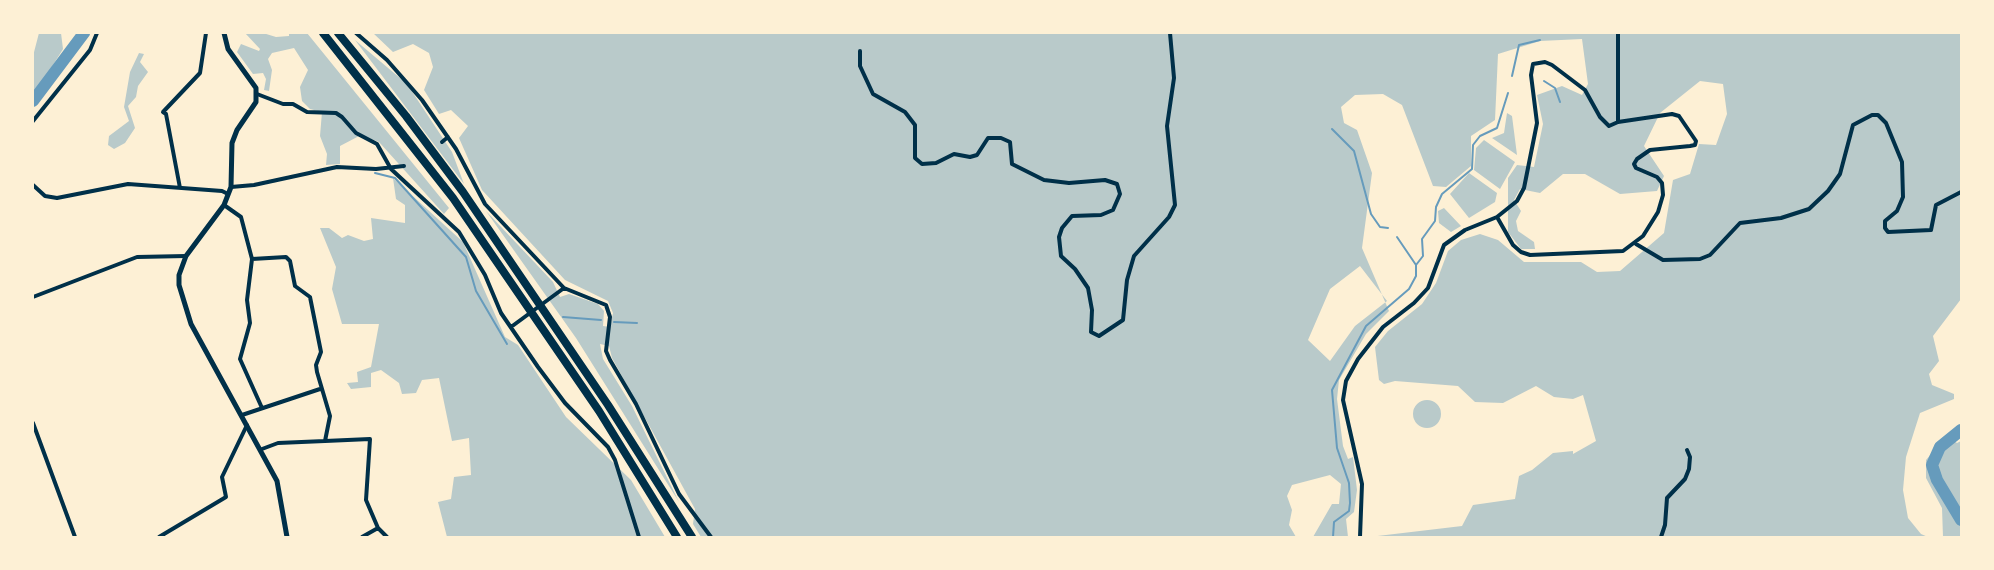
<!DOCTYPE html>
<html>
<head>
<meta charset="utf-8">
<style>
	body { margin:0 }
	#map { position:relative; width:1994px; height:570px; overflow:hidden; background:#fdf0d5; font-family:"Noto Serif",serif }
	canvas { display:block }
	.frame { position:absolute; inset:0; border:34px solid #fdf0d5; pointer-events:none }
</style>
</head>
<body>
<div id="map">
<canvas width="1994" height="570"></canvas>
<div class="frame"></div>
</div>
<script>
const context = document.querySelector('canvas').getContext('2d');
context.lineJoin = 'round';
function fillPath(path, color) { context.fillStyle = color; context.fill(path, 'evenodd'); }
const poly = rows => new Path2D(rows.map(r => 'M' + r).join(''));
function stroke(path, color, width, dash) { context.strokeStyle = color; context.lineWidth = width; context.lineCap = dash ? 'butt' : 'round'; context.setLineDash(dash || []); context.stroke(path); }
fillPath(poly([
	[39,33,61,33,63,49,36,92,33,91,33,56],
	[245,33,263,33,276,37,289,36,289,33,307,33,449,208,444,214,379,142,361,135,340,146,340,164,326,165,327,154,320,136,322,112,310,109,302,101,300,87,308,70,294,48,272,53,268,59,272,70,269,91,264,90,266,79,263,73,253,74,237,52,241,44,259,51,260,49],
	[373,33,1961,33,1961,299,1933,336,1939,361,1929,374,1932,385,1954,394,1954,399,1920,413,1906,457,1903,490,1908,518,1921,534,1928,537,1369,537,1462,526,1473,505,1515,499,1519,476,1532,470,1553,453,1573,451,1573,454,1596,441,1583,395,1573,399,1554,397,1536,386,1503,403,1475,402,1458,386,1395,381,1384,384,1379,380,1375,347,1388,331,1422,304,1436,283,1448,251,1461,240,1480,234,1498,240,1524,262,1581,262,1597,272,1620,271,1664,233,1673,180,1690,174,1699,144,1716,145,1727,114,1723,84,1700,81,1660,113,1644,146,1664,176,1657,191,1620,194,1585,174,1563,174,1540,193,1520,189,1514,200,1521,211,1516,221,1518,231,1534,242,1535,249,1521,249,1508,232,1508,178,1517,165,1534,167,1543,124,1537,95,1562,86,1582,95,1588,84,1582,39,1540,41,1498,54,1495,120,1471,136,1471,166,1446,187,1433,186,1402,105,1383,94,1355,95,1341,107,1344,123,1357,130,1372,173,1362,248,1389,311,1366,334,1339,380,1337,399,1343,446,1348,459,1353,457,1357,490,1354,512,1346,519,1348,537,1313,537,1332,504,1339,504,1341,484,1330,475,1292,485,1287,496,1292,510,1289,525,1296,537,701,537,693,524,695,509,612,358,609,346,600,344,603,359,632,406,679,502,576,338,486,211,553,282,560,297,569,294,598,304,604,311,603,326,610,327,613,313,608,301,565,280,482,190,459,138,468,126,451,110,439,114,424,90,433,67,429,53,413,44,393,52],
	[1360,266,1387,301,1355,326,1330,361,1308,340,1330,289],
	[355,40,407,84,452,152,464,184],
	[139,53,144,54,140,62,148,72,138,86,136,97,128,106,135,128,125,143,114,149,108,145,109,136,129,121,124,107,130,72],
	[1507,113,1512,116,1517,155,1492,138,1504,133],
	[1484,140,1515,162,1500,189,1474,170,1476,148],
	[1469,173,1497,193,1495,202,1469,218,1450,194],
	[393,178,463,242,505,337,518,345,566,417,631,480,665,537,447,537,438,502,451,499,454,477,471,475,469,438,452,441,439,378,422,380,416,393,402,394,399,383,381,370,371,373,371,387,351,389,347,383,358,382,357,372,371,367,379,324,342,324,332,289,336,267,320,228,329,228,342,238,348,235,364,241,373,239,371,218,405,223,405,205,396,199],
	[1444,208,1461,226,1451,232,1439,223,1438,211],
	'1413 414a14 14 0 1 1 28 0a14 14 0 1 1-28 0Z',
	[1946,436,1957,443,1961,441,1961,537,1943,537,1942,508,1926,478,1926,460]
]), '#b9caca');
stroke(poly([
	[1512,76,1519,45,1540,40],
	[1544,81,1555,88,1560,102],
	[1332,129,1354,151,1371,214,1380,227,1388,228],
	[375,173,395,178,466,257,476,291,507,344],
	[1397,237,1416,265],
	[563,317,601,320],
	[614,322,637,323],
	[1333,537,1334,522,1349,511,1350,503,1349,483,1337,448,1332,390,1366,326,1409,289,1416,276,1416,265,1423,256,1422,239,1435,221,1436,207,1442,194,1472,169,1473,145,1480,136,1497,128,1508,93]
]), '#669bbc', 2);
stroke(poly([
	[33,101,84,33],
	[1961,430,1940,447,1932,465,1937,480,1961,520]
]), '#669bbc', 12);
stroke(poly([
	[356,33,387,60,422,100,456,149,485,204,564,288,606,305,610,317,606,351,610,360,636,404,679,494,711,537],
	[860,51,860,66,873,94,905,112,915,125,915,158,922,164,936,163,954,154,970,157,977,155,988,138,1001,138,1010,142,1012,164,1044,180,1069,183,1105,180,1117,184,1120,194,1113,210,1101,215,1072,216,1062,228,1059,237,1061,256,1075,269,1088,288,1092,310,1091,332,1099,336,1123,320,1127,280,1134,256,1169,217,1175,205,1167,126,1174,78,1170,33],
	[257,94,283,104,293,104,307,112,336,113,342,117,356,133,377,144,391,169,459,232,485,275,501,313,538,367,565,403,608,447,615,460,639,537],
	[33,121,90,50,97,33],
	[1618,122,1618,33],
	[442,142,448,137],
	[33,185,45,196,57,198,128,184,222,191,228,194],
	[231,187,254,185,337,167,376,169,404,166],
	[180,188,166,114,163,112,200,73,206,33],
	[224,205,241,217,252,259,247,300,250,323,240,359,262,408],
	[1636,244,1663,260,1700,259,1710,255,1740,223,1781,218,1809,209,1828,191,1840,174,1853,125,1872,115,1878,115,1886,123,1902,162,1903,197,1897,211,1885,221,1885,228,1888,232,1931,230,1936,205,1961,192],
	[252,259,286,257,290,261,295,286,310,297,321,352,316,365,317,372,330,416,325,441,370,439,366,500,378,528,387,537],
	[33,297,137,257,186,256],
	[511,327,564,288],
	[242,415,320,389],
	[33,423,75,537],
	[262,449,278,443,325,441],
	[159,537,226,497,222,477,247,425],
	[362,537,378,528],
	[1360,537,1362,484,1343,400,1346,381,1358,359,1383,327,1414,303,1428,288,1444,245,1465,230,1497,217,1517,201,1524,188,1537,123,1531,75,1533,64,1545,62,1552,65,1585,90,1600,117,1609,126,1618,122,1672,114,1679,116,1696,141,1695,145,1690,146,1650,150,1637,159,1634,164,1636,168,1657,177,1662,183,1663,195,1658,212,1643,236,1623,251,1530,255,1521,252,1513,245,1497,217],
	[1661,537,1665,525,1667,498,1685,479,1689,469,1690,457,1687,450]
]), '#003049', 4);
stroke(poly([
	[224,33,228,49,256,88,256,102,237,130,232,143,231,187,224,205,186,256,179,275,179,285,191,324,277,481,287,537]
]), '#003049', 5);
stroke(poly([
	[323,33,453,198,599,411,677,537],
	[338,33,406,116,463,192,608,405,692,537]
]), '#003049', 8);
</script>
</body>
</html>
